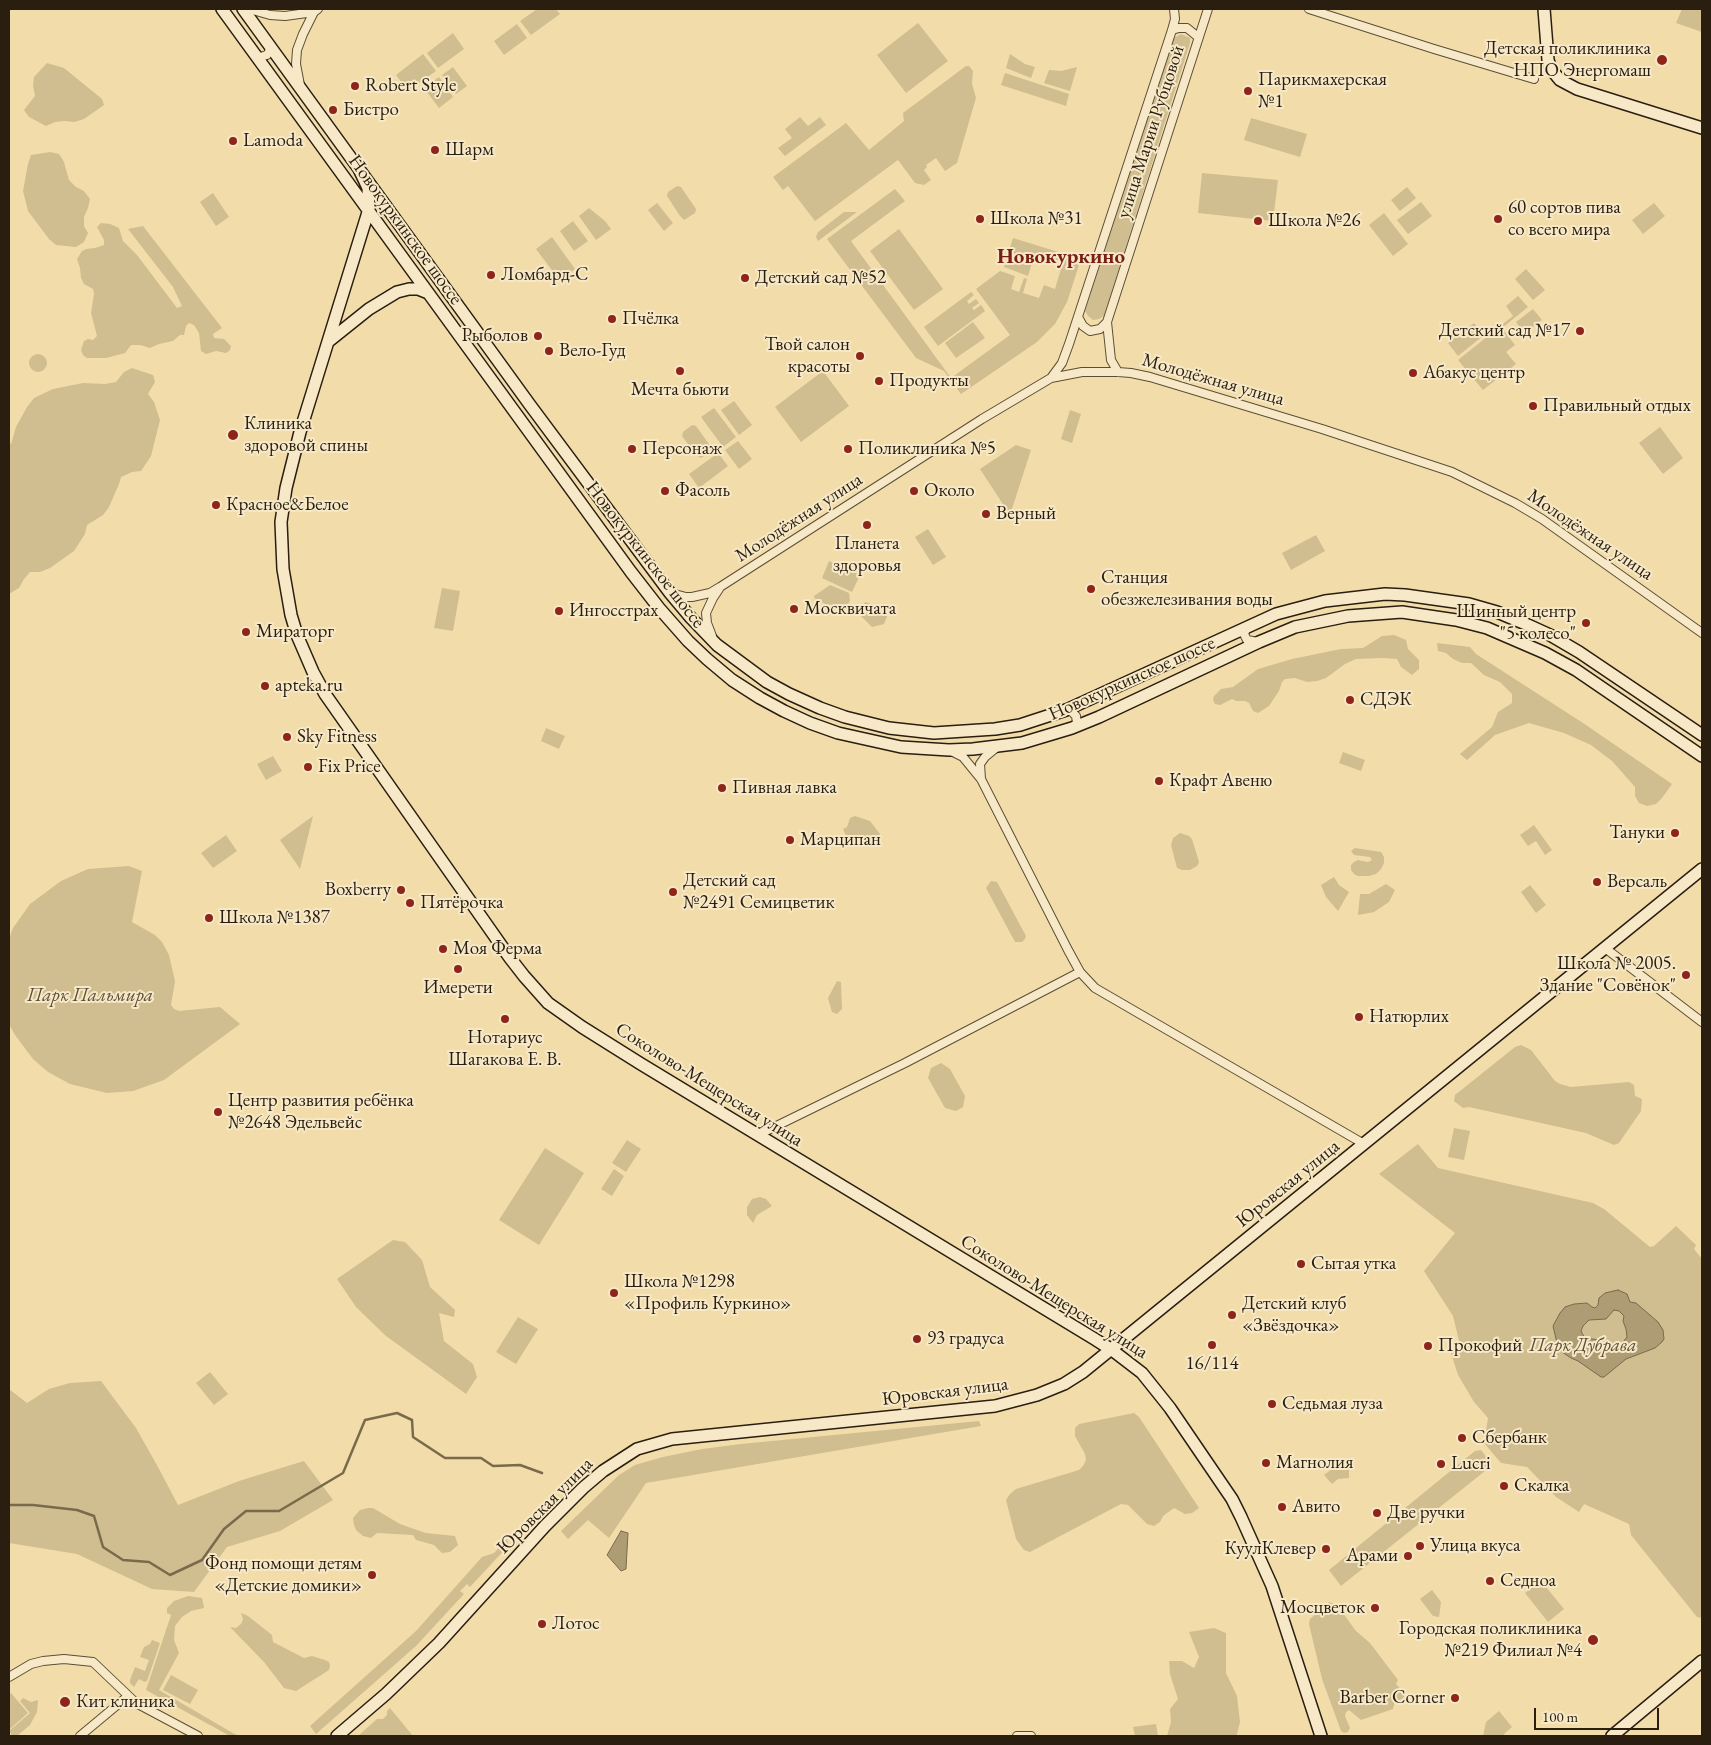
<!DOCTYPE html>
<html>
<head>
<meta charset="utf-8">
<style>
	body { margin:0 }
	#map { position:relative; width:1711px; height:1745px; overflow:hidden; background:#f2ddaa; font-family:"EB Garamond",serif }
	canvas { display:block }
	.frame { position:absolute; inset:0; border:10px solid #291e0f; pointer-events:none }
	.scale { position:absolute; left:1534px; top:1708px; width:125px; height:22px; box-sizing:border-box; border:2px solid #291e0f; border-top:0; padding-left:6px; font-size:15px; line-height:18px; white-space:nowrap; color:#291e0f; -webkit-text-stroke:4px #f7e9c8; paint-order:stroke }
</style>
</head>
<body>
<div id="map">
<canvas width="1711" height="1745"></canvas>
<div class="frame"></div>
<div class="scale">100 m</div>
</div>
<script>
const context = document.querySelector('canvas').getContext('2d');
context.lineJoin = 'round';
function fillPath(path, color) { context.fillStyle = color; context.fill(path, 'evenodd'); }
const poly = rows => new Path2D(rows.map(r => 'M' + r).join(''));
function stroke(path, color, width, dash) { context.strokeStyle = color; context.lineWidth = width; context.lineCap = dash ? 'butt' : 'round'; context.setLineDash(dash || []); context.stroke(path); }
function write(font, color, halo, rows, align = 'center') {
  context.font = font + ' "EB Garamond",serif'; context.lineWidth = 4; context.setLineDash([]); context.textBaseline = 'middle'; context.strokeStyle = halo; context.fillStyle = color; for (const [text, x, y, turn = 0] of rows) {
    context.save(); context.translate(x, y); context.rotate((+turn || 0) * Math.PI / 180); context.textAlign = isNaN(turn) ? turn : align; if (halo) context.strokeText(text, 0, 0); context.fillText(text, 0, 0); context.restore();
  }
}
fillPath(poly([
	[537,9,556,9,560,14,531,35,520,21],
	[1682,9,1702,9,1702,32,1676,23],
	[918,23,948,61,906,93,877,55],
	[517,24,527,38,504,55,494,41],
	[453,33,464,49,438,68,427,53],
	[1181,34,1190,38,1190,43,1104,316,1099,319,1093,320,1088,316,1085,311,1174,38],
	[423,54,436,71,408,91,396,75],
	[1010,54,1025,64,1035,67,1031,78,1006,68],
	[47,63,64,68,102,99,104,105,84,119,74,122,65,121,55,122,46,126,29,117,24,110,35,96,33,86,34,77],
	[966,66,969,66,973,71,972,84,976,98,957,163,945,171,936,158,926,165,927,167,924,170,931,180,924,185,915,183,898,160,815,221,788,186,783,190,773,177,846,123,869,150,904,121,903,113],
	[453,67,467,86,456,94,442,75],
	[1077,67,1070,91,1044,83,1049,70,1061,71],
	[1005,73,1069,94,1066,106,1001,85],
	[439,77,453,97,439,108,424,88],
	[800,117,808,126,820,117,826,125,785,156,778,148,792,138,785,129],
	[1251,118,1307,134,1300,157,1244,140],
	[50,152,59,154,64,162,69,180,76,187,84,191,90,199,88,208,84,217,84,226,88,233,84,242,76,247,56,245,49,239,28,211,23,191,28,164,31,155],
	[1202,173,1278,180,1273,221,1198,213],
	[677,186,681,187,696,209,695,213,684,220,680,216,667,196,668,192],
	[1407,187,1416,198,1400,211,1391,200],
	[895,189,905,201,851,241,951,378,1010,335,976,289,1000,271,1015,276,1011,289,1019,292,1024,278,1027,279,1023,293,1039,298,1044,285,1055,289,1063,262,1035,253,1028,276,1004,267,1013,238,1081,259,1067,302,1055,324,1037,342,961,394,944,371,916,358,827,239],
	[213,193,229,217,216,226,200,202],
	[1421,202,1432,216,1408,234,1397,220],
	[657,203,673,223,664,231,648,210],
	[1654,203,1665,216,1643,234,1632,220],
	[589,208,605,221,611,229,596,240,579,216],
	[844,212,857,212,818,241,816,237,818,232],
	[1384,213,1408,244,1393,256,1369,225],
	[573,221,588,241,574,251,560,231],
	[101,223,110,224,119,228,123,241,137,255,174,304,177,308,182,306,173,287,128,229,143,226,222,328,213,334,214,338,224,339,231,346,230,350,226,353,216,351,206,354,201,351,199,333,194,325,189,323,186,326,184,335,180,335,173,341,159,344,150,348,140,345,131,345,125,353,106,358,87,358,83,355,81,350,84,341,88,339,93,340,97,336,91,313,94,294,93,289,84,284,81,278,80,268,77,259,82,251,86,249,95,248,104,245,104,240,97,227],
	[899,229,943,289,914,310,870,251],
	[552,237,575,269,560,281,536,249],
	[1526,269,1545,290,1533,300,1515,279],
	[971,292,974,295,967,301,969,304,976,299,979,303,972,308,974,310,981,305,985,311,938,346,924,327],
	[1518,296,1528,307,1502,328,1515,345,1506,352,1516,364,1483,390,1458,360,1513,316,1506,306],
	[1533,309,1542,320,1524,333,1516,322],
	[973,322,985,338,956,358,945,343],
	[1474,323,1484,335,1458,356,1448,343],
	'29 363a9 9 0 1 1 18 0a9 9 0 1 1-18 0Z',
	[132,368,153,375,155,382,148,394,154,402,160,420,151,456,141,471,132,472,121,477,119,484,109,507,103,515,87,525,85,534,74,551,50,568,40,572,30,572,24,579,19,588,9,594,9,443,11,444,16,427,27,407,34,398,53,389,83,383,105,384,116,382,124,372],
	[823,371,849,406,801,442,775,407],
	[734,401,752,425,739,435,721,410],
	[714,408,736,437,723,447,701,417],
	[1070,410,1081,414,1072,443,1061,439],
	[692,425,696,426,711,447,711,451,701,458,696,455,682,436,683,432],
	[1660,427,1683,458,1663,474,1639,443],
	[738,441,752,459,739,469,725,450],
	[1016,445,1031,450,1010,515,980,469],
	[718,453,728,466,699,488,689,474],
	[928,529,946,557,933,565,915,537],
	[1316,535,1325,551,1291,570,1282,553],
	[829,561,860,575,852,592,822,578],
	[830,585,849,593,850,601,848,604,844,606,825,604,815,599,814,596],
	[442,588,460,591,453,631,434,628],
	[866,602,887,612,888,614,884,624,872,627,860,615,858,608],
	[1394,635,1406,640,1408,649,1419,660,1419,669,1412,675,1401,667,1397,659,1383,658,1356,659,1345,664,1326,678,1317,681,1307,682,1295,678,1285,679,1282,682,1279,691,1269,706,1258,713,1253,711,1249,703,1245,701,1236,701,1232,699,1220,705,1215,704,1213,700,1214,696,1221,689,1233,687,1258,669,1292,659,1341,649,1363,648,1382,636],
	[1437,643,1470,647,1476,654,1583,723,1672,784,1662,798,1656,804,1647,806,1639,803,1635,796,1635,787,1612,761,1591,745,1564,733,1529,723,1495,735,1467,760,1460,754,1492,727,1498,712,1512,703,1512,694,1500,682,1484,675,1471,663,1462,663,1453,659,1446,653,1438,651],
	[546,728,565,736,559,749,541,741],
	[1343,752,1365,760,1361,771,1339,763],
	[273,756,282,771,266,780,257,764],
	[313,816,300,869,280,840],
	[855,816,870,821,880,834,880,836,847,838,843,829,847,827,850,818],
	[1534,825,1552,850,1545,855,1536,841,1528,846,1520,835],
	[1180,833,1189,836,1192,839,1199,862,1197,866,1190,870,1182,870,1177,868,1171,845,1173,838],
	[226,835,237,851,213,868,201,853],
	[1355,848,1381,852,1384,857,1384,863,1381,869,1376,874,1369,876,1358,876,1354,874,1351,870,1351,865,1354,862,1358,860,1368,862,1372,860,1370,857,1354,855,1351,851],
	[129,866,142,871,132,922,155,935,162,942,169,955,175,981,171,1005,174,1009,179,1011,220,1007,240,1024,164,1080,133,1091,107,1093,70,1084,48,1072,33,1059,15,1035,9,1024,9,939,13,928,30,904,61,881,88,869],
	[1334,877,1339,885,1349,892,1338,911,1326,897,1321,885],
	[991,881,997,882,1026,936,1025,939,1022,942,1015,942,986,888],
	[1386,884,1395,890,1389,902,1374,912,1358,915,1360,894,1369,894],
	[1530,885,1546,905,1536,913,1521,892],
	[837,981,841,982,842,1009,837,1014,832,1012,828,998],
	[1521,1045,1531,1050,1555,1081,1560,1084,1571,1087,1629,1082,1634,1085,1635,1096,1642,1099,1641,1111,1619,1143,1614,1145,1586,1133,1469,1107,1463,1108,1454,1101,1455,1095,1515,1047],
	[941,1063,950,1069,965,1096,963,1107,956,1111,945,1108,928,1078,931,1068],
	[1454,1128,1470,1131,1464,1160,1448,1157],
	[627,1140,641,1149,626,1172,612,1163],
	[1418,1144,1438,1168,1593,1203,1604,1209,1650,1247,1654,1246,1676,1226,1696,1245,1694,1249,1702,1259,1702,1618,1697,1617,1631,1535,1629,1524,1584,1504,1579,1512,1556,1497,1527,1467,1501,1463,1484,1443,1488,1418,1474,1402,1458,1375,1451,1353,1461,1349,1453,1316,1424,1271,1455,1233,1379,1174],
	[545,1148,584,1173,539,1245,499,1220],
	[614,1169,624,1176,612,1196,601,1189],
	[760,1197,766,1199,772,1206,757,1215,753,1223,747,1215,747,1207,752,1199],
	[393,1240,405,1242,422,1260,430,1287,455,1310,454,1317,439,1313,444,1341,473,1364,477,1377,466,1394,386,1336,356,1307,337,1279],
	[518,1317,538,1329,516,1364,496,1352],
	[210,1372,228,1394,214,1405,196,1383],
	[101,1381,136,1428,158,1467,178,1505,239,1481,304,1461,333,1500,280,1531,227,1547,194,1592,152,1589,77,1554,9,1543,9,1389,27,1403,49,1389,70,1383],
	[1134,1413,1139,1417,1199,1508,1192,1513,1185,1514,1174,1508,1163,1516,1160,1522,1154,1526,1147,1524,1128,1505,1121,1504,1030,1552,1024,1550,1016,1539,1006,1500,1010,1494,1016,1489,1079,1470,1083,1466,1086,1460,1085,1454,1075,1436,1075,1428,1079,1424],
	[979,1421,981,1426,646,1483,609,1538,588,1520,568,1539,561,1531,619,1475,635,1465,663,1457,702,1449,741,1444],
	[1481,1450,1491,1463,1490,1467,1341,1586,1329,1570,1475,1451],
	[1340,1463,1349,1467,1349,1478,1338,1479,1332,1484,1324,1475],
	[368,1508,373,1508,400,1524,414,1529,426,1533,455,1536,458,1545,450,1552,442,1553,434,1545,416,1540,413,1535,377,1533,371,1538,363,1536,356,1530,354,1525,353,1518,360,1510],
	[507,1539,509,1545,470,1587,467,1584,460,1591,464,1594,416,1646,316,1734,310,1726,416,1631,482,1557,494,1553],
	[1541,1581,1564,1609,1548,1622,1525,1593],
	[1432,1590,1441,1602,1439,1617,1433,1616,1420,1599],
	[188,1596,202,1598,204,1608,191,1611,182,1617,175,1626,174,1640,179,1653,159,1690,238,1736,230,1736,146,1690,171,1615,167,1613,167,1608,174,1601],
	[1329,1602,1337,1605,1356,1631,1370,1643,1398,1680,1396,1684,1405,1694,1403,1699,1395,1701,1393,1709,1361,1720,1349,1710,1346,1712,1345,1716,1350,1728,1348,1732,1344,1733,1341,1731,1322,1679,1309,1624,1310,1619],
	[241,1613,248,1616,272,1635,273,1642,304,1658,312,1656,325,1660,329,1662,330,1666,329,1670,296,1691,284,1688,264,1662,230,1627,236,1628,241,1624,243,1619],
	[1214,1628,1226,1633,1226,1673,1237,1696,1240,1722,1237,1734,1236,1736,1167,1736,1171,1722,1170,1709,1178,1699,1170,1674,1169,1661,1182,1661,1194,1668,1199,1657,1189,1632],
	[152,1640,160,1643,147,1681,145,1682,139,1679,134,1687,130,1683,130,1680,135,1667,145,1671,149,1660,140,1657,144,1647,150,1644],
	[171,1675,198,1690,190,1704,163,1690],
	[11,1693,28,1713,10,1729,9,1695],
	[23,1698,31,1702,38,1700,37,1712,30,1725,17,1736,12,1736,9,1731,30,1713,20,1701],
	[390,1708,413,1736,358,1736,377,1719,383,1719,387,1715,387,1711],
	[1499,1711,1512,1727,1502,1736,1483,1736,1486,1722],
	[1156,1724,1158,1736,1135,1736,1133,1727]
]), '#d0bd90');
const water = poly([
	[1618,1290,1627,1294,1630,1302,1636,1303,1658,1322,1663,1330,1664,1339,1662,1342,1655,1348,1626,1359,1604,1377,1601,1377,1578,1361,1571,1358,1562,1352,1557,1343,1553,1326,1560,1313,1565,1307,1574,1304,1587,1303,1592,1307,1595,1308,1598,1305,1599,1298,1605,1293,1618,1290],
	[1614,1310,1619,1311,1624,1316,1623,1321,1626,1329,1627,1337,1620,1346,1614,1348,1610,1348,1602,1344,1599,1340,1586,1338,1583,1335,1581,1331,1583,1326,1589,1320,1606,1319,1614,1310],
	[621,1531,628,1533,626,1569,621,1571,607,1555,621,1531]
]);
fillPath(water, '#ae9c75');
stroke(water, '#796a4c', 1);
stroke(poly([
	[9,1505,33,1505,77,1510,94,1516,103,1547,123,1560,149,1562,170,1575,202,1560,224,1529,246,1511,279,1511,343,1473,365,1420,397,1413,412,1420,413,1437,445,1458,481,1458,493,1466,520,1465,542,1473]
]), '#796a4c', 2.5);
const street = poly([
	[249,9,270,15,285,16,314,12],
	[1309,9,1434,49,1534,79],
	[1172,30,1179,28,1187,28,1198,37],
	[255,54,260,57,267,55,270,50,269,45],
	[300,85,296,64,297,50,303,34,314,12,318,9],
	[1078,317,1083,326,1090,331,1100,329,1107,322],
	[1118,372,1111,360,1107,322,1208,9],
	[1051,378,1062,363,1069,344,1172,30,1175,19,1174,9],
	[671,593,686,597,692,597,710,593,720,587,982,419,1051,378,1082,372,1118,372,1131,373,1150,377,1322,429,1452,472,1515,503,1542,519,1702,633],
	[1247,627,1244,634,1247,640,1258,642],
	[712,636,707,623,706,613,713,598,719,589],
	[1066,710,1072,712,1076,716,1077,723,1072,728],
	[951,751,963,757,981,779,1068,950,1080,972,1095,988,1364,1144],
	[981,779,980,764,985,757,996,748],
	[1605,948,1702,1022],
	[758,1135,905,1063,1080,972],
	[9,1677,31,1664,43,1661,64,1659,93,1662,136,1703,198,1736],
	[80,1736,128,1696],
	[1017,1736,1031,1736]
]);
const secondary = poly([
	[222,9,631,572,659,608,688,641,707,659,732,680,760,698,784,711,810,723,838,733,901,747,949,750,973,749,1022,743,1072,728,1099,717,1259,642,1295,627,1348,616,1402,612,1456,620,1487,628,1545,653,1576,670,1702,756],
	[243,9,530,405,670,593,691,618,717,645,767,682,789,694,820,708,845,717,889,728,934,733,995,729,1020,725,1066,710,1276,614,1325,601,1385,594,1405,595,1469,604,1497,612,1528,625,1550,635,1579,652,1702,735],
	[1544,9,1548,60,1551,69,1560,80,1577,89,1702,128],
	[359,169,368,188,369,209,300,432,286,488,281,522,283,569,291,615,297,635,313,672,325,694,510,958,524,976,548,1003,582,1027,641,1064,1093,1338,1112,1350,1142,1373,1170,1408,1232,1499,1241,1517,1272,1586,1321,1736],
	[329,341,369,309,397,292,409,289,418,289,428,293],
	[337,1736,386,1694,439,1643,545,1526,583,1488,603,1471,637,1449,672,1439,995,1406,1037,1395,1064,1384,1083,1372,1702,869],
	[1612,1736,1702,1661]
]);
stroke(street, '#5b4e36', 10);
stroke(secondary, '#291e0f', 14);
stroke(street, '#f7e9c8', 8);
stroke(secondary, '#f7e9c8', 11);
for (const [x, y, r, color] of [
	[1662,60,6,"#8f2418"],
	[355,86,5,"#8f2418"],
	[1248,91,5,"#8f2418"],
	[333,110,5,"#8f2418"],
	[233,141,5,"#8f2418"],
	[435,150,5,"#8f2418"],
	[980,219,5,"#8f2418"],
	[1498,219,5,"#8f2418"],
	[1258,221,5,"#8f2418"],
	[491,275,5,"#8f2418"],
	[745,278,5,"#8f2418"],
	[612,319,5,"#8f2418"],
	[1580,331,5,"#8f2418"],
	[538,336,5,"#8f2418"],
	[549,351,5,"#8f2418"],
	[860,356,5,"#8f2418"],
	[680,371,5,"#8f2418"],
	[1413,373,5,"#8f2418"],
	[879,381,5,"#8f2418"],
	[1533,406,5,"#8f2418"],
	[233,435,6,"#8f2418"],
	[632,449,5,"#8f2418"],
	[848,449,5,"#8f2418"],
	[665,491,5,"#8f2418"],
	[914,491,5,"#8f2418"],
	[216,505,5,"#8f2418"],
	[986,514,5,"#8f2418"],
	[867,525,5,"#8f2418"],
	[1091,589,5,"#8f2418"],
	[794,609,5,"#8f2418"],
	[559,611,5,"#8f2418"],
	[1586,623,5,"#8f2418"],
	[246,632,5,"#8f2418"],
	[265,686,5,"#8f2418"],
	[1350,700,5,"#8f2418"],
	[287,737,5,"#8f2418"],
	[308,767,5,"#8f2418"],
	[1159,781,5,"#8f2418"],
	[722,788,5,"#8f2418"],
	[1675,833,5,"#8f2418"],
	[790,840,5,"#8f2418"],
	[1597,882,5,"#8f2418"],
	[401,890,5,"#8f2418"],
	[673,892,5,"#8f2418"],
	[410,903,5,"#8f2418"],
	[209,918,5,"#8f2418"],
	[443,949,5,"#8f2418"],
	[458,969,5,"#8f2418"],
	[1686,975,5,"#8f2418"],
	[1359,1017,5,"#8f2418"],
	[505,1019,5,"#8f2418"],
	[218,1112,5,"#8f2418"],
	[1301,1264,5,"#8f2418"],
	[614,1293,5,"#8f2418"],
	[1232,1315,5,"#8f2418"],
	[917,1339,5,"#8f2418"],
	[1212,1345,5,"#8f2418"],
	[1428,1346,5,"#8f2418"],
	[1272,1404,5,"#8f2418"],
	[1462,1438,5,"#8f2418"],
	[1266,1463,5,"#8f2418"],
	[1441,1464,5,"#8f2418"],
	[1504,1486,5,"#8f2418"],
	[1282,1507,5,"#8f2418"],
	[1377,1513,5,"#8f2418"],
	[1420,1546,5,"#8f2418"],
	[1326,1549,5,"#8f2418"],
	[1408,1556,5,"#8f2418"],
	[372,1575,5,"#8f2418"],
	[1490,1581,5,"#8f2418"],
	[1375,1608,5,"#8f2418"],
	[542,1624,5,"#8f2418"],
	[1593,1640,6,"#8f2418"],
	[1455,1698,5,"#8f2418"],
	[65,1702,6,"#8f2418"]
]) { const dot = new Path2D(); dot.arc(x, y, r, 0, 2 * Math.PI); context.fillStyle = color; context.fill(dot); stroke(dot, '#f7e9c8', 2); }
write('19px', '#291e0f', '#f7e9c8', [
	["Детская поликлиника",1651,49,"right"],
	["НПО Энергомаш",1651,71,"right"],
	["Парикмахерская",1258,80],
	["№1",1258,102],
	["Robert Style",365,86],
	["Бистро",343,110],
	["Lamoda",243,141],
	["Шарм",445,150],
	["60 сортов пива",1508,208],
	["со всего мира",1508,230],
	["Школа №31",990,219],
	["Школа №26",1268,221],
	["Ломбард-С",501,275],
	["Детский сад №52",755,278],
	["Пчёлка",622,319],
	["Детский сад №17",1570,331,"right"],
	["Рыболов",528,336,"right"],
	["Твой салон",850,345,"right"],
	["красоты",850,367,"right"],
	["Вело-Гуд",559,351],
	["Абакус центр",1423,373],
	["Продукты",889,381],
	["Мечта бьюти",680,390,"center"],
	["Правильный отдых",1543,406],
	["Клиника",244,424],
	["здоровой спины",244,446],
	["Персонаж",642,449],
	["Поликлиника №5",858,449],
	["Фасоль",675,491],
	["Около",924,491],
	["Красное&Белое",226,505],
	["Верный",996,514],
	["Планета",867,544,"center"],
	["здоровья",867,566,"center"],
	["Станция",1101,578],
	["обезжелезивания воды",1101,600],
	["Москвичата",804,609],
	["Ингосстрах",569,611],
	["Шинный центр",1576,612,"right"],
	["\"5 колесо\"",1576,634,"right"],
	["Мираторг",256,632],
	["apteka.ru",275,686],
	["СДЭК",1360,700],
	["Sky Fitness",297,737],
	["Fix Price",318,767],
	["Крафт Авеню",1169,781],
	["Пивная лавка",732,788],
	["Тануки",1665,833,"right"],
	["Марципан",800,840],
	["Детский сад",683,881],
	["№2491 Семицветик",683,903],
	["Версаль",1607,882],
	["Boxberry",391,890,"right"],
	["Пятёрочка",420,903],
	["Школа №1387",219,918],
	["Моя Ферма",453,949],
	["Школа № 2005.",1676,964,"right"],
	["Здание \"Совёнок\"",1676,986,"right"],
	["Имерети",458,988,"center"],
	["Натюрлих",1369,1017],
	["Нотариус",505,1038,"center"],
	["Шагакова Е. В.",505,1060,"center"],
	["Центр развития ребёнка",228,1101],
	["№2648 Эдельвейс",228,1123],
	["Сытая утка",1311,1264],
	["Школа №1298",624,1282],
	["«Профиль Куркино»",624,1304],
	["Детский клуб",1242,1304],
	["«Звёздочка»",1242,1326],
	["93 градуса",927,1339],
	["Прокофий",1438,1346],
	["16/114",1212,1364,"center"],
	["Седьмая луза",1282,1404],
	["Сбербанк",1472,1438],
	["Магнолия",1276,1463],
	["Lucri",1451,1464],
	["Скалка",1514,1486],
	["Авито",1292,1507],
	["Две ручки",1387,1513],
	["Улица вкуса",1430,1546],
	["КуулКлевер",1316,1549,"right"],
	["Арами",1398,1556,"right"],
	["Фонд помощи детям",362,1564,"right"],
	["«Детские домики»",362,1586,"right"],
	["Седноа",1500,1581],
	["Мосцветок",1365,1608,"right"],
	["Лотос",552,1624],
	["Городская поликлиника",1582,1629,"right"],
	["№219 Филиал №4",1582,1651,"right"],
	["Barber Corner",1445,1698,"right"],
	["Кит клиника",76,1702]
], 'left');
write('19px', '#291e0f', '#f7e9c8', [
	["улица Марии Рубцовой",1151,132,-72],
	["Новокуркинское шоссе",405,230,54],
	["Молодёжная улица",1213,380,16],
	["Молодёжная улица",799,518,-33],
	["Молодёжная улица",1590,535,34],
	["Новокуркинское шоссе",645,555,52],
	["Новокуркинское шоссе",1132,679,-24],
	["Соколово-Мещерская улица",709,1085,32],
	["Юровская улица",1288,1184,-39],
	["Соколово-Мещерская улица",1054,1297,32],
	["Юровская улица",945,1392,-7],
	["Юровская улица",545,1506,-45]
]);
write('italic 19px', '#5b4e36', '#f7e9c8', [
	["Парк Пальмира",90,996],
	["Парк Дубрава",1583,1346]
]);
write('bold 21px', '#7a1f14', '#f7e9c8', [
	["Новокуркино",1061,257]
]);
</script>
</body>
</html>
